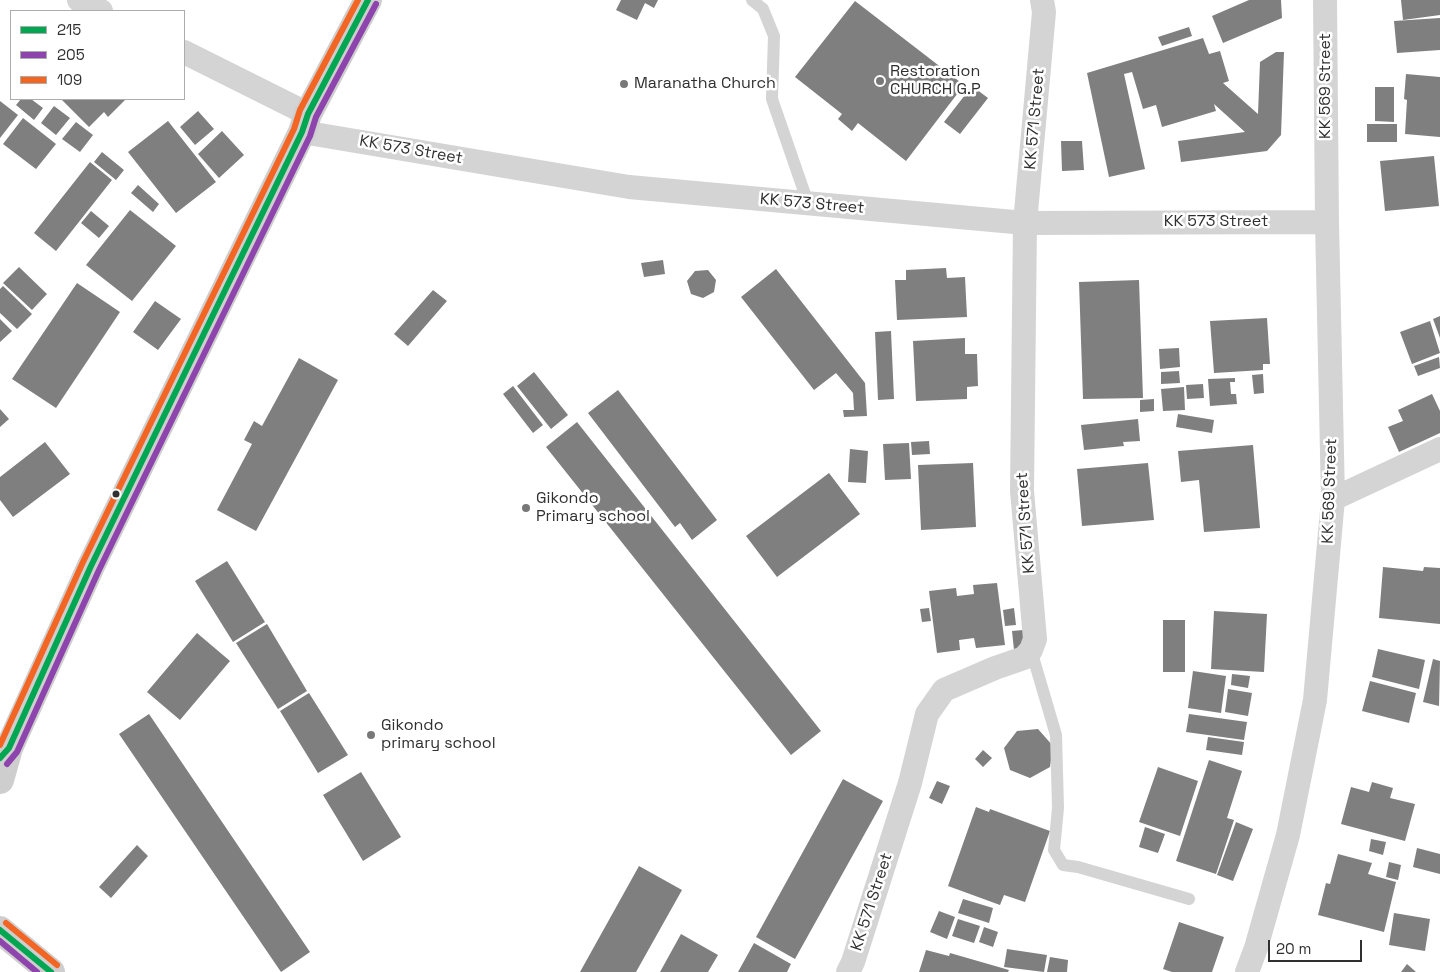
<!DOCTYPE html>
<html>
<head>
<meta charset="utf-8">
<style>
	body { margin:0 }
	#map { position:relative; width:1440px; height:972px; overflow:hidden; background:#fff; font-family:"Space Grotesk",sans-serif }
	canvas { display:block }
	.legend { position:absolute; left:10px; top:10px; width:175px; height:90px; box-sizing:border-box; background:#fff; border:1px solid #acacac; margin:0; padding:6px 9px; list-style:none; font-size:15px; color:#303030 }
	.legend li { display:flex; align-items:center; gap:10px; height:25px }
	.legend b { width:25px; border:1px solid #acacac }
	.scale { position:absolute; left:1268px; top:940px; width:94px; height:22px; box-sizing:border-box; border:2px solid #303030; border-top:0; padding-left:6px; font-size:15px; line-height:18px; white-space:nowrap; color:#303030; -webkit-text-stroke:4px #fff; paint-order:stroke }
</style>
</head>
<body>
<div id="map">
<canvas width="1440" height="972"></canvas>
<ul class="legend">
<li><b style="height:6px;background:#00a651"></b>215</li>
<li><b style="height:6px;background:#8e44ad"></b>205</li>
<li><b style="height:6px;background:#f26522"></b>109</li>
</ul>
<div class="scale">20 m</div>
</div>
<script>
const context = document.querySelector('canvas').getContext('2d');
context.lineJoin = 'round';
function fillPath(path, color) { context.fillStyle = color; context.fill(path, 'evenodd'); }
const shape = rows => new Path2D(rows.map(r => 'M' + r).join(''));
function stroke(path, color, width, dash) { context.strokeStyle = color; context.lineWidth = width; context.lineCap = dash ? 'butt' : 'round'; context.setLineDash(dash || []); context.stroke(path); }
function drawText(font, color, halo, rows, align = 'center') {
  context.font = font + ' "Space Grotesk",sans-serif'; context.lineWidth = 5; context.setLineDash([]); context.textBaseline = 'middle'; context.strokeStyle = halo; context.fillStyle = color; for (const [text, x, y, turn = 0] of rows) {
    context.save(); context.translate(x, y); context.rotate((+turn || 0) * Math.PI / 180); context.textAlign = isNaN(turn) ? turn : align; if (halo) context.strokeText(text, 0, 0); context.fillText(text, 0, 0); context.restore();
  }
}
fillPath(shape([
	[621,0,658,0,654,8,645,3,637,20,616,10],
	[1249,0,1281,0,1282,18,1223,43,1212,16],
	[1401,0,1440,0,1440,15,1403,20],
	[855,1,964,85,906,161,858,123,852,131,838,119,842,114,795,77],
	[1440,18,1440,50,1397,53,1394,21],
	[1189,27,1192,36,1162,46,1158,37],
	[1203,38,1209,54,1220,51,1229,81,1223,83,1258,114,1260,62,1276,52,1284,52,1281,135,1267,151,1181,162,1178,141,1245,132,1214,104,1216,111,1162,127,1156,105,1143,109,1132,72,1124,74,1145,169,1109,177,1087,73],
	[1406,74,1440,77,1440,137,1405,134,1407,100,1404,99],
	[972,86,988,98,960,134,944,122],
	[1375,87,1394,87,1394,122,1375,121],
	[21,99,31,99,43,108,34,120,16,105],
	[61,99,126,99,108,117,104,112,89,127],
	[0,101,18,115,0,138],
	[54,106,70,118,56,135,41,123],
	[198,111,214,129,195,145,180,127],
	[23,118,56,144,36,169,3,144],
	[168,121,216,182,176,213,128,152],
	[76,122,93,135,80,152,62,139],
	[1367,124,1397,124,1397,142,1367,142],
	[222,131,244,155,219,178,198,154],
	[1061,141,1082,141,1084,170,1062,171],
	[102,152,124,170,116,180,94,162],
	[1434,156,1439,206,1385,211,1380,161],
	[90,162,112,180,56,251,34,233],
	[138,185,159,204,153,212,131,193],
	[130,210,176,246,132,301,86,265],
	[91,211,109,226,99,238,81,223],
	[663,260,665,274,644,277,641,263],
	[19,267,47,294,32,310,3,283],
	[946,268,947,278,965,277,967,317,897,320,895,280,906,280,906,270],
	[776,269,865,383,867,416,844,417,843,410,854,410,853,393,836,373,814,390,741,297],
	[708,270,716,280,714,292,703,298,691,294,687,281,695,271],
	[1139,280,1143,398,1083,399,1079,282],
	[77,283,120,312,56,408,12,379],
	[3,286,32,314,17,329,0,313,0,289],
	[433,290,447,301,408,346,394,334],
	[155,301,181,319,158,350,133,332],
	[1440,316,1440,338,1433,319],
	[1267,318,1270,364,1263,364,1263,370,1214,373,1210,321],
	[0,319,12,331,0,342],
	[1430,321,1440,353,1412,364,1400,332],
	[891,331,894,399,878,400,875,332],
	[965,338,965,354,977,354,978,386,967,387,967,399,916,401,913,341],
	[1179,348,1180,367,1160,369,1159,349],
	[1439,357,1440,368,1418,376,1414,366],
	[299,358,338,380,256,531,217,510,252,444,244,440,254,421,262,426],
	[1179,371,1180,383,1161,384,1161,372],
	[534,372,568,415,551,429,517,386],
	[1263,374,1264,393,1254,394,1252,375],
	[1235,378,1235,382,1230,382,1231,394,1236,394,1237,404,1210,406,1208,379],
	[1203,384,1204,398,1187,399,1186,385],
	[513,386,543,425,533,433,503,394],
	[1184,387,1185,410,1163,411,1161,389],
	[618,390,717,520,692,540,680,523,675,527,588,413],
	[1432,394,1440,411,1440,433,1399,452,1388,427,1403,421,1398,410],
	[1154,399,1154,411,1140,412,1140,400],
	[0,409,9,419,0,427],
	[1178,414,1214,420,1212,433,1176,427],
	[1138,419,1140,441,1123,442,1124,446,1084,450,1081,425],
	[577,422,821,731,791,755,546,447],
	[929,441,930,454,912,455,911,442],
	[45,442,70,474,13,517,0,500,0,477],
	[909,443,911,479,885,480,883,444],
	[1253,445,1260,528,1204,532,1199,480,1181,482,1178,451],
	[850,449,868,451,866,483,848,482],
	[973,463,976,527,921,530,918,465],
	[1148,463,1154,520,1082,526,1077,469],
	[829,473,860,514,777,577,746,536],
	[227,561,265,622,233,642,195,581],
	[1383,567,1423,571,1424,567,1440,568,1440,624,1379,618],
	[997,583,1005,645,976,648,974,638,959,640,960,650,937,653,929,591,956,588,957,596,974,594,973,585],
	[929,608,931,621,922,622,920,609],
	[1014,608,1016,625,1005,626,1003,610],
	[1214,611,1267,614,1264,672,1211,669],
	[1163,620,1185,620,1185,672,1163,672],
	[267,624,307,691,278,709,236,643],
	[1023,630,1025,649,1014,650,1012,631],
	[197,633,230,661,180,720,147,692],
	[1378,649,1425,660,1419,689,1372,677],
	[1433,659,1440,661,1439,706,1423,702],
	[1193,671,1226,676,1221,713,1188,708],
	[1232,674,1250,676,1248,688,1231,685],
	[1370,681,1416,693,1409,723,1362,711],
	[1228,689,1252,693,1248,716,1225,712],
	[309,693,348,755,318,773,280,711],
	[149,714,310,952,281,972,119,734],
	[1189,714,1247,722,1244,740,1186,732],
	[1038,729,1053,746,1050,767,1030,778,1010,770,1004,748,1017,731],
	[1208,737,1244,742,1242,755,1206,750],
	[983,750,992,758,983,767,975,759],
	[1209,760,1242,771,1227,818,1234,820,1216,874,1176,861],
	[1158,767,1198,781,1180,836,1139,822],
	[361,772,401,837,363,861,323,795],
	[843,779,883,801,795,959,756,937],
	[937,781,950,786,942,804,929,798],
	[1372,782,1393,788,1390,798,1415,804,1405,841,1341,824,1351,787,1369,792],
	[976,807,989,812,990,809,1050,831,1025,902,1004,895,1000,905,948,886],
	[1236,822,1253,829,1233,881,1217,875],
	[1145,827,1165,834,1158,853,1139,847],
	[1371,839,1386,842,1383,855,1369,851],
	[137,845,148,856,111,898,99,887],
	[1417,848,1440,854,1440,874,1413,867],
	[1338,854,1372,863,1368,874,1396,882,1384,932,1318,915,1326,883,1330,884],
	[1389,862,1401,865,1398,880,1386,877],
	[639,866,682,890,636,972,580,972],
	[963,899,993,908,989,923,958,913],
	[939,911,955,917,947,939,930,932],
	[1394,913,1430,919,1425,951,1389,945],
	[958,919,980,926,974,943,952,936],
	[1179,922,1224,937,1212,972,1172,972,1163,969],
	[984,927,998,932,993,947,979,942],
	[681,934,718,955,708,972,660,972],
	[754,943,791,964,787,972,738,972],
	[1007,949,1047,955,1044,972,1004,967],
	[926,950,949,956,950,953,1009,970,1008,972,919,972],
	[1050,957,1068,960,1067,972,1047,972],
	[1407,964,1416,972,1401,972]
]), '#7f7f7f');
stroke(shape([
	[752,0,763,9,774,36,772,99,808,203],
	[1031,650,1056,735,1058,808,1054,850,1063,865,1078,867,1189,899]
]), '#d4d4d4', 12);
stroke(shape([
	[79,0,101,11],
	[184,52,308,114],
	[302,132,629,187,1025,223,1327,222],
	[1333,499,1440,449],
	[848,972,853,962,910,783,927,714,944,690,995,668,1024,658,1031,650,1035,639,1022,491,1025,223,1044,12,1042,0],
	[1247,972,1256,948,1288,835,1315,700,1333,499,1327,222,1325,0]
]), '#d4d4d4', 24);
stroke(shape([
	[0,780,9,748,91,566,302,132,308,114,368,0],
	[0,930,51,972]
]), '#cecece', 28);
stroke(shape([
	[0,758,9,748,91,566,302,132,308,114,368,0],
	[0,930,51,972]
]), '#00a651', 6);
stroke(shape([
	[7,764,17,752,99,570,310,136,316,117,376,4],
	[0,941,37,972]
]), '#8e44ad', 6);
stroke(shape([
	[0,745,83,562,294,129,300,110,358,0],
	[6,923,57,965]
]), '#f26522', 6);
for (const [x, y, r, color] of [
	[880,81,5,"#787878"],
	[624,84,5,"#787878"],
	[116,494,4.5,"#303030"],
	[526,508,5,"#787878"],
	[371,735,5,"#787878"]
]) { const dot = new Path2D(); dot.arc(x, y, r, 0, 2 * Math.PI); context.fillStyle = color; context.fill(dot); stroke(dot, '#fff', 2); }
drawText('16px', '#303030', '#fff', [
	["Restoration",890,72],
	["CHURCH G.P",890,90],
	["Maranatha Church",634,84],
	["Gikondo",536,499],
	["Primary school",536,517],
	["Gikondo",381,726],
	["primary school",381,744]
], 'left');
drawText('16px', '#303030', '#fff', [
	["KK 569 Street",1326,86,-90],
	["KK 571 Street",1035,119,-85],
	["KK 573 Street",411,150,10],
	["KK 573 Street",812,204,5],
	["KK 573 Street",1216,222],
	["KK 569 Street",1330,491,-88],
	["KK 571 Street",1026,523,-94],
	["KK 571 Street",872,902,-72]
]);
</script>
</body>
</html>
